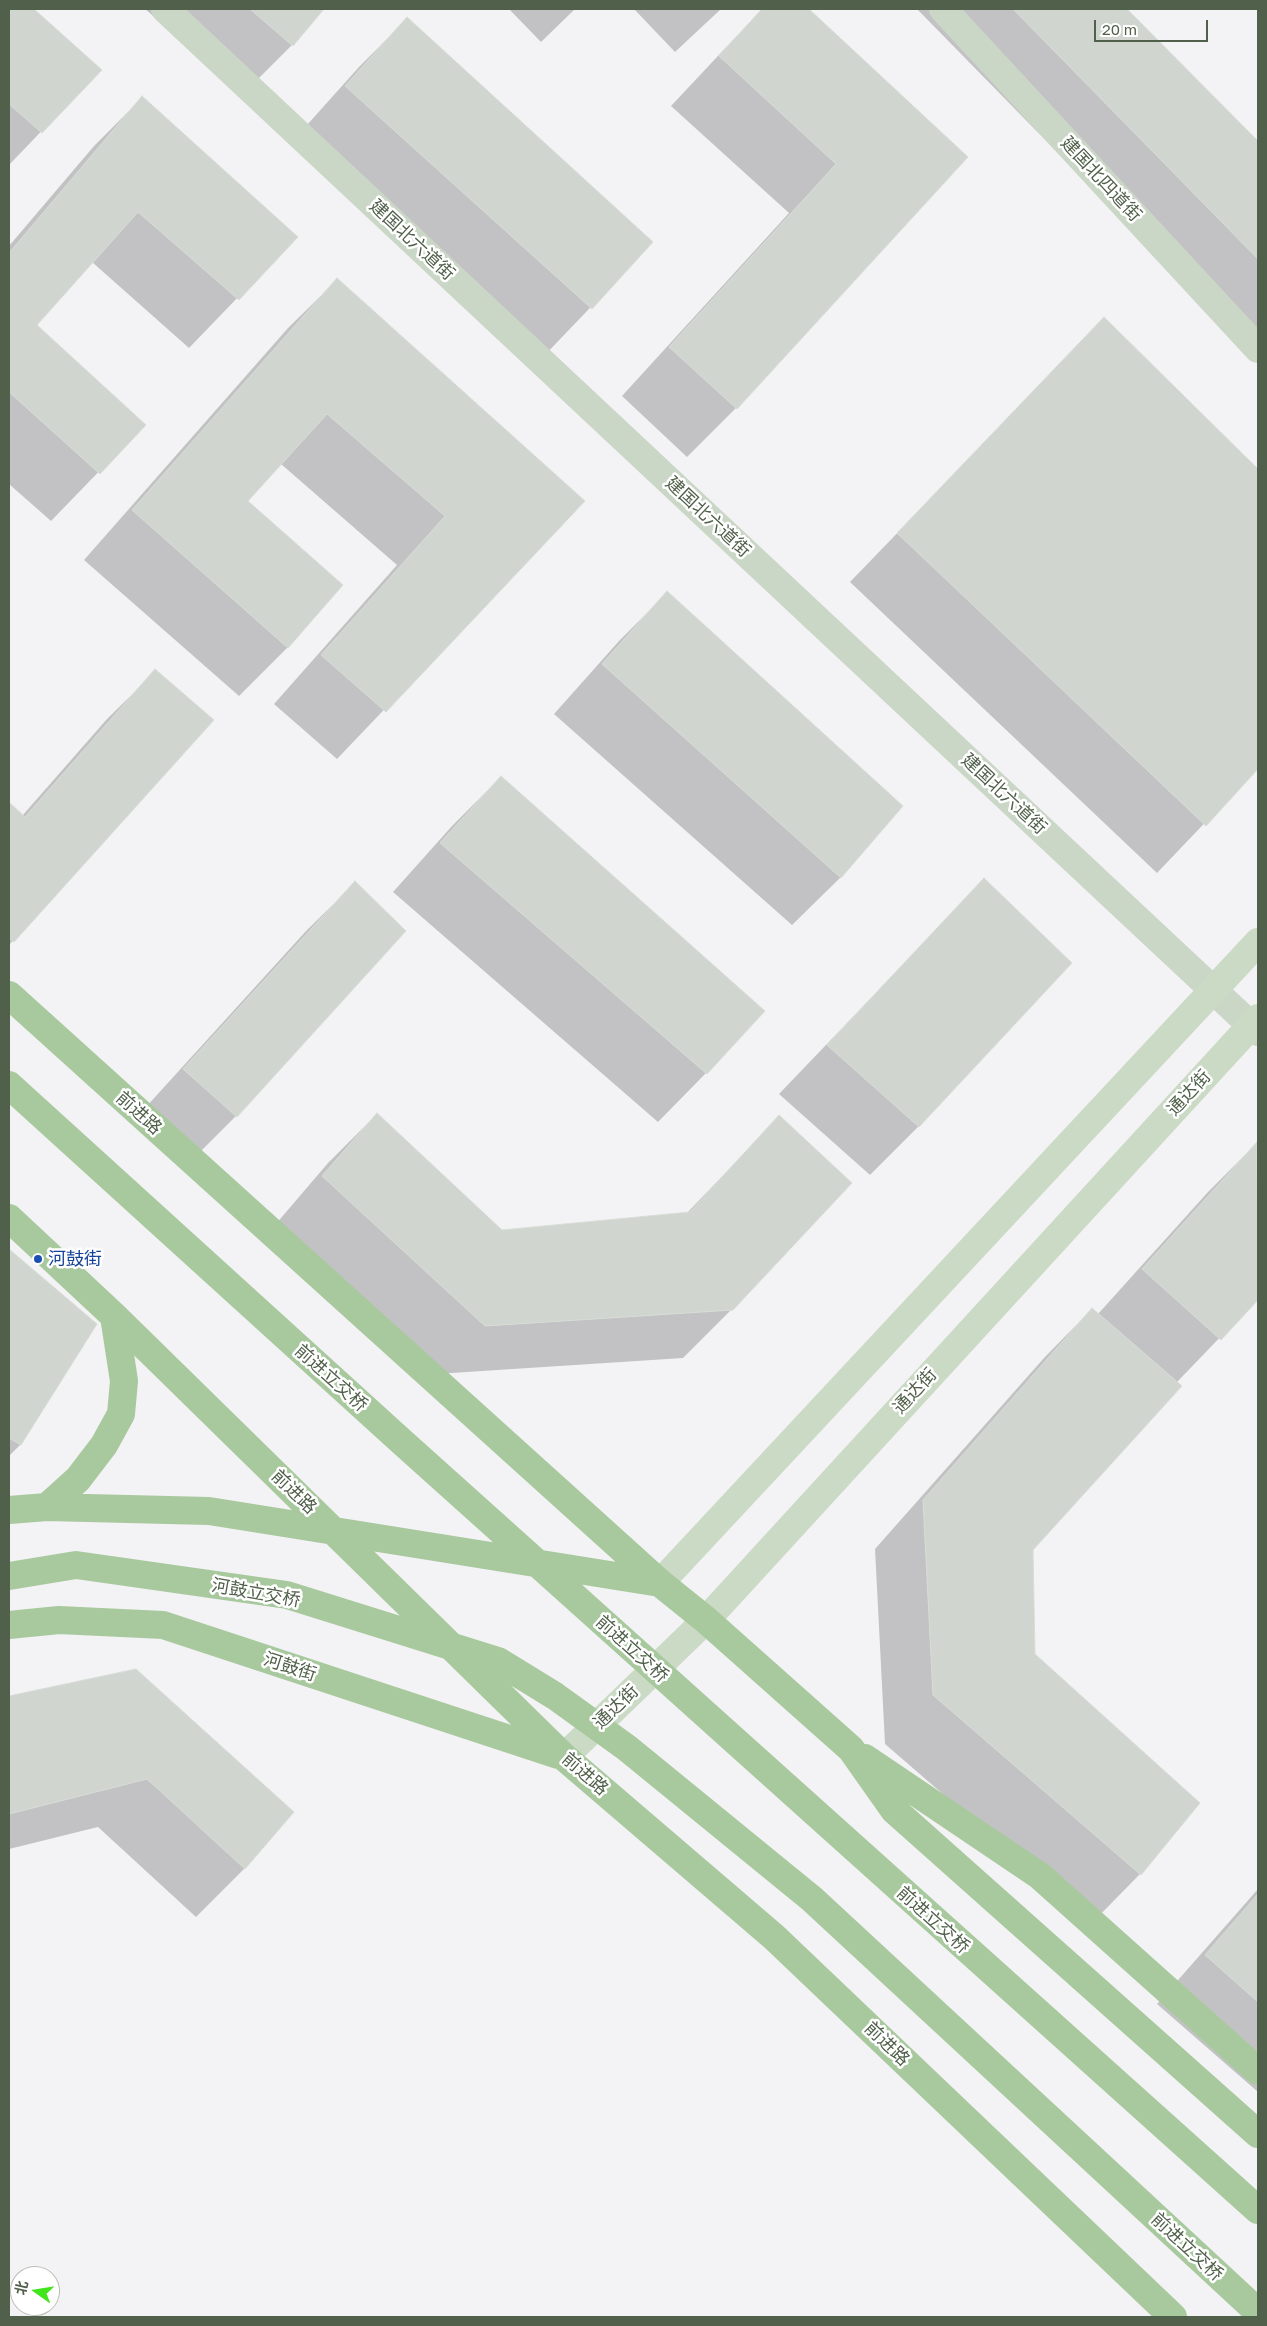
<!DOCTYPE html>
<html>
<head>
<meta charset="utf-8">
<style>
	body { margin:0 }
	#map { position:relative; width:1267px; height:2326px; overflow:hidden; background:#f3f2f4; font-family:"Golos Text","Noto Sans SC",sans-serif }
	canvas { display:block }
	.frame { position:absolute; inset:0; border:10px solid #50604a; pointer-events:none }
	.north { position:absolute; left:10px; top:2266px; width:50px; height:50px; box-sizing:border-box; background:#fff; border:1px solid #b9bfb7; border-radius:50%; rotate:283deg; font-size:14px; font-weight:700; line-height:20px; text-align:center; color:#50604a }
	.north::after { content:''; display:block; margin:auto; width:18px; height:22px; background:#41e51b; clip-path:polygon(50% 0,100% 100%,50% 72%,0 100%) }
	.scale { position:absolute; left:1094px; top:20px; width:114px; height:22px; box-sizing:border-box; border:2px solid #50604a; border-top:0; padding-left:6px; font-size:15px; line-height:18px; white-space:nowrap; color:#50604a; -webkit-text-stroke:4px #fff; paint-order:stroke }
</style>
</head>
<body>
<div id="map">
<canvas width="1267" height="2326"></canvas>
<div class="frame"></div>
<div class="north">北</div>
<div class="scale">20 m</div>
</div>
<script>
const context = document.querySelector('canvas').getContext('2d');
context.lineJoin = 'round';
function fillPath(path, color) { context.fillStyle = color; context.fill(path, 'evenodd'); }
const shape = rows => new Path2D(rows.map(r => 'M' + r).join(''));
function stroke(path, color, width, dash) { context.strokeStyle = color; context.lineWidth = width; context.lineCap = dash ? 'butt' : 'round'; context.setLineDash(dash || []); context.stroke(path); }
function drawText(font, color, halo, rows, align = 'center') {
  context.font = font + ' "Golos Text","Noto Sans SC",sans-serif'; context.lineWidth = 5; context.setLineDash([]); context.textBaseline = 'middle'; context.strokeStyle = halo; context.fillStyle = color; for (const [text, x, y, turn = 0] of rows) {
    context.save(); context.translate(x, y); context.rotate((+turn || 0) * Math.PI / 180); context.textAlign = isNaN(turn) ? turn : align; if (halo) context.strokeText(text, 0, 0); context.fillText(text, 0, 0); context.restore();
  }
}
fillPath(shape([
	[9,9,32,9,100,70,9,165],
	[145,9,323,9,292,45,244,93],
	[509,9,575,9,541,42],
	[634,9,721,9,675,52],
	[762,9,807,9,966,157,736,408,687,457,622,396,789,213,671,106],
	[917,9,1125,9,1258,143,1258,357],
	[407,19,652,243,543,357,298,135,359,67],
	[142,98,296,237,189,348,92,262,36,325,144,425,51,521,9,484,9,246,94,146],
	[337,280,583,501,337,759,274,704,397,565,281,464,246,501,341,585,287,648,239,696,84,560,288,328],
	[1104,319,1258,471,1258,767,1157,873,850,582],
	[667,593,841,877,792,925,554,714,619,641],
	[156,671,212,720,9,945,9,804,22,816,107,719],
	[501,777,706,1073,658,1122,393,892,452,826],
	[984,880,1070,963,918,1127,870,1175,779,1094],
	[355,883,404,931,236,1116,187,1165,136,1118,306,931],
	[377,1114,502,1231,687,1213,779,1117,732,1309,683,1358,436,1374,275,1225,328,1163],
	[1257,1143,1258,1298,1177,1382,1032,1549,1034,1654,1140,1874,1092,1923,885,1744,875,1549,1044,1358,1092,1309,1098,1314,1208,1192],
	[9,1250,96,1324,20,1445,9,1456],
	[136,1670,245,1868,196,1917,98,1827,9,1849,9,1698],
	[1258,1889,1258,2092,1157,2004]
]), '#0003');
const building = shape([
	[9,9,34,9,102,70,42,133,9,104,9,9],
	[250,9,324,9,293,46,250,9],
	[762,9,809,9,968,157,737,409,669,347,836,164,719,56,762,9],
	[1013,9,1127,9,1258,141,1258,259,1013,9],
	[407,17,653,242,592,309,345,86,407,17],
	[142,96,298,237,239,300,138,212,37,325,146,425,100,474,9,392,9,253,142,96],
	[337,278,585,501,386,712,321,655,445,516,327,414,248,501,343,585,288,648,132,510,337,278],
	[1104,317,1258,469,1258,769,1206,826,897,533,1104,317],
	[667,591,903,806,841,878,602,664,667,591],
	[155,669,214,720,14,942,9,938,9,802,25,817,155,669],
	[501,776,765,1011,707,1074,440,843,501,776],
	[984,878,1072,963,919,1127,827,1045,984,878],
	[355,881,406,931,237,1117,183,1069,355,881],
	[377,1113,502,1230,690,1212,779,1115,852,1183,733,1310,485,1326,322,1176,377,1113],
	[1257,1142,1258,1300,1221,1340,1142,1269,1257,1142],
	[9,1249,97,1324,21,1445,9,1438,9,1249],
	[1092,1308,1182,1386,1033,1550,1035,1654,1200,1803,1141,1875,933,1695,923,1500,1092,1308],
	[136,1669,294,1812,245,1869,147,1779,9,1814,9,1696,136,1669],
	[1258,1894,1258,2002,1205,1955,1258,1894]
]);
fillPath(building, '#d0d6cf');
stroke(building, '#d6ddd6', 1);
stroke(shape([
	[165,9,1258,1032],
	[943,9,1258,349]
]), '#cad6c6', 28);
stroke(shape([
	[660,1583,1258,942],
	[564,1757,706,1620,1258,1018]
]), '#cadac5', 28);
stroke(shape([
	[9,995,660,1583,706,1620,851,1749,894,1810,1258,2134],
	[9,1085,401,1441,1258,2210],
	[9,1218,114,1316,564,1757,774,1937,1173,2317],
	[47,1507,78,1479,104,1445,121,1414,124,1381,114,1316],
	[9,1510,47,1507,209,1511,660,1583],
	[9,1576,76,1565,287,1595,498,1661,555,1696,627,1748,812,1899,1258,2312],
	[9,1625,59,1620,163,1625,558,1755],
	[865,1758,1040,1876,1258,2071]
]), '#a8c89e', 28);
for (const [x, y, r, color] of [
	[38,1259,5,"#1a4fb4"]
]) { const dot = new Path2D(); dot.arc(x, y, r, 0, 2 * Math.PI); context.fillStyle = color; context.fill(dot); stroke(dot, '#fff', 2); }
drawText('18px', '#50604a', '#fff', [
	["建国北四道街",1101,179,47],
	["建国北六道街",412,240,43],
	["建国北六道街",708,517,43],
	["建国北六道街",1004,794,43],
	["通达街",1189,1093,-47],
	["前进路",139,1113,42],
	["前进立交桥",331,1378,42],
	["通达街",915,1391,-47],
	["前进路",294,1492,44],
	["河鼓立交桥",256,1593,10],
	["前进立交桥",632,1649,42],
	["河鼓街",290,1667,18],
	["通达街",616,1707,-44],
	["前进路",585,1774,41],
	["前进立交桥",933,1920,42],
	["前进路",887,2044,44],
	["前进立交桥",1187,2247,43]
]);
drawText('18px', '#164399', '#fff', [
	["河鼓街",48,1259]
], 'left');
</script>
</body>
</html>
